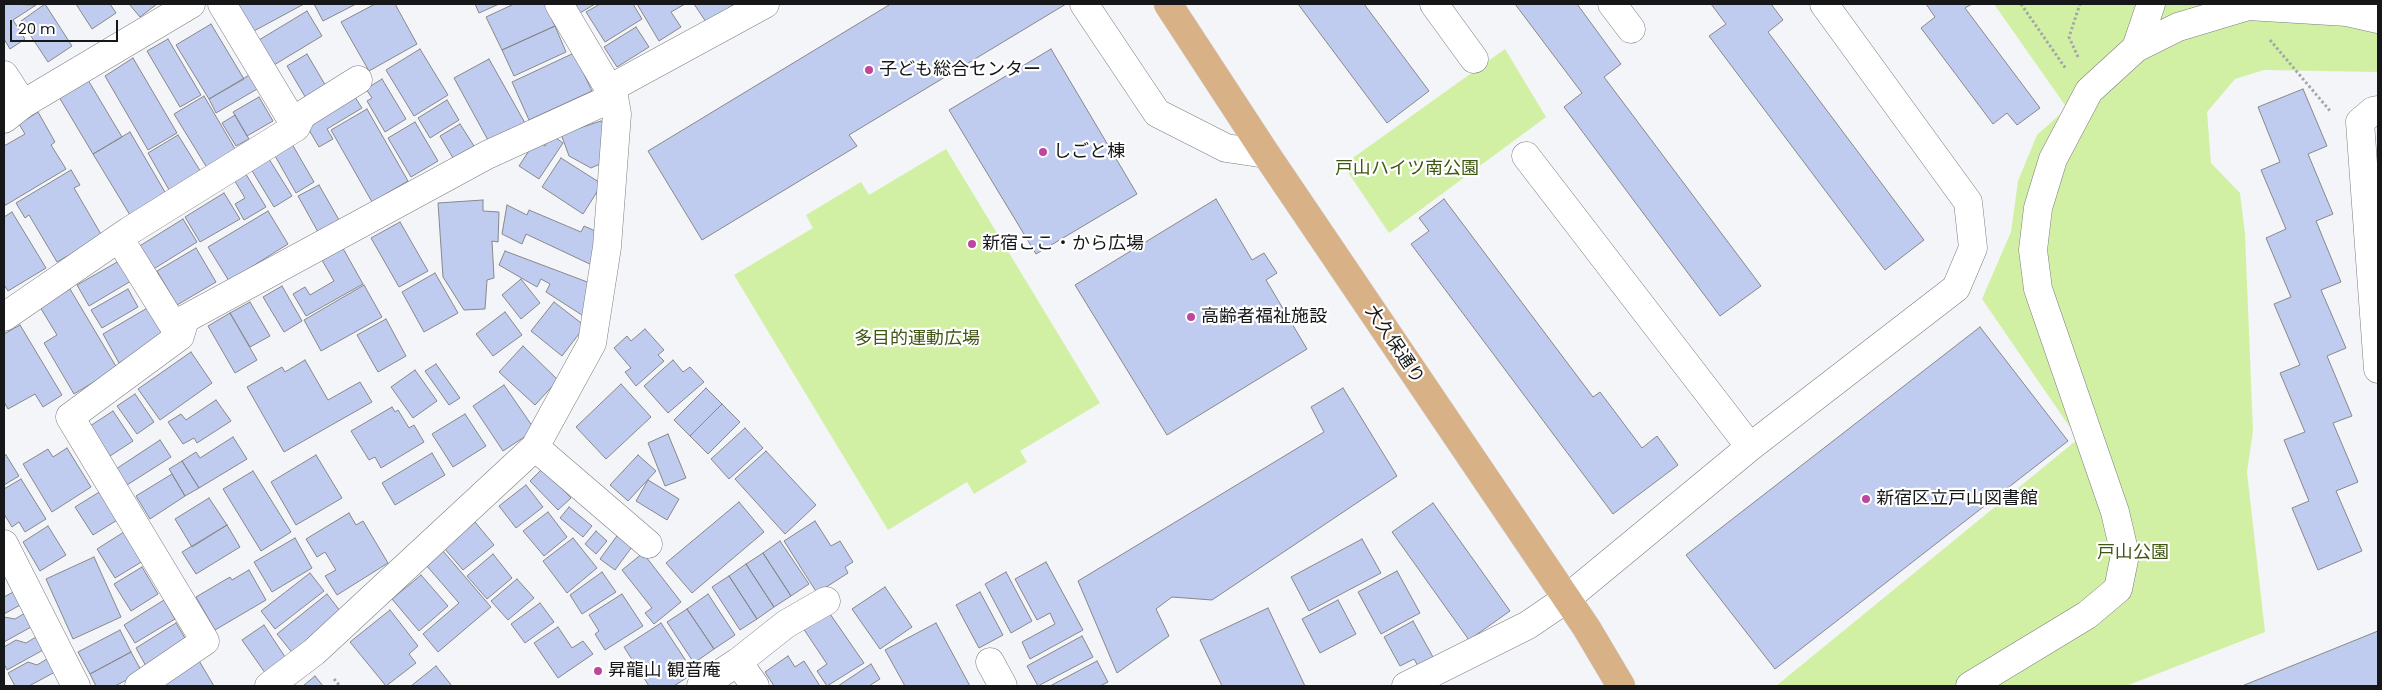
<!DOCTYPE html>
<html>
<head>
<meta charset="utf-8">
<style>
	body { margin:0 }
	#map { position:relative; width:2382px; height:690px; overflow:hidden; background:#f4f5f8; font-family:Poppins,sans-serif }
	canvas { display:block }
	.frame { position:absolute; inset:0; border:5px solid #161718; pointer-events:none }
	.scale { position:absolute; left:10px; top:20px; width:108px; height:22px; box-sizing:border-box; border:2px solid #161718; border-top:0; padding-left:6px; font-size:15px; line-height:18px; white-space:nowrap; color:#161718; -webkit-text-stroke:4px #fff; paint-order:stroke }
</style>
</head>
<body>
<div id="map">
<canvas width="2382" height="690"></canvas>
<div class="frame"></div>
<div class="scale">20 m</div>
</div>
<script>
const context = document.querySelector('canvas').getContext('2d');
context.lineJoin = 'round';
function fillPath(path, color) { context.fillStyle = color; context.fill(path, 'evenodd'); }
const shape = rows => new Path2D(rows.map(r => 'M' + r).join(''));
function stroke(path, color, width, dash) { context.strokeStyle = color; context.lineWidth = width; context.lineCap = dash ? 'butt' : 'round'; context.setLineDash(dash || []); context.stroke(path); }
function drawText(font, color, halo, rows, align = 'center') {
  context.font = font + ' Poppins,"Noto Sans JP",sans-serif'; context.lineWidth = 4.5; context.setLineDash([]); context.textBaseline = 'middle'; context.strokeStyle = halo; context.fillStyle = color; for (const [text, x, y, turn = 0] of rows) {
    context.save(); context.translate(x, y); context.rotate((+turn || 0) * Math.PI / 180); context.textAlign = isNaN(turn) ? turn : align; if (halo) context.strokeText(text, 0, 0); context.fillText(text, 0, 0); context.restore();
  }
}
fillPath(shape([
	[1994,4,2378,4,2378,72,2264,70,2235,79,2207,112,2211,163,2240,193,2245,234,2253,431,2247,472,2265,632,2126,686,1776,686,2078,439,1982,299,2011,232,2018,181,2037,135,2067,108],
	[1505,49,1546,117,1389,233,1343,165],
	[946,149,1100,403,1020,451,1027,462,974,494,967,482,888,530,734,275,813,228,806,215,861,182,869,195]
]), '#d1f0a4');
const building = shape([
	[4,4,36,5,13,20,25,39,10,49,4,39,4,4],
	[45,4,72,46,48,62,21,21,45,4],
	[76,4,110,4,116,13,92,29,76,4],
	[129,4,157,4,140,17,129,4],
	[236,4,304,4,252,32,236,4],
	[314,4,356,4,323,21,314,4],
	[375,4,395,4,417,44,369,71,341,22,375,4],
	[475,4,499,4,479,13,475,4],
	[514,4,545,4,555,26,502,50,486,17,514,4],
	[575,4,595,4,580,13,575,4],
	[600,4,633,4,642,19,605,42,586,12,600,4],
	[637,4,685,4,671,12,681,27,659,41,637,4],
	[694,4,735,4,706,22,694,4],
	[888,4,1066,4,849,135,857,146,702,240,648,151,889,5,888,4],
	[1298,4,1364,4,1429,91,1387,123,1298,4],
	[1515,4,1577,4,1621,64,1604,77,1761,286,1720,316,1564,107,1582,93,1515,4],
	[1711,4,1771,4,1783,20,1768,32,1924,240,1885,270,1709,36,1726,24,1711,4],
	[1926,4,1972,4,1965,8,2040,108,2017,125,2007,113,1993,124,1921,28,1935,17,1926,4],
	[307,11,322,36,274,65,259,40,307,11],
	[211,24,244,79,209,99,176,45,211,24],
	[555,26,566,52,514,76,502,50,555,26],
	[636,27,649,47,617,67,604,47,636,27],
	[168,39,201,95,180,107,147,51,168,39],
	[420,49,448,95,414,116,386,70,420,49],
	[1051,49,1137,194,1036,254,949,110,1051,49],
	[574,53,592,91,529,120,512,82,574,53],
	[307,54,327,88,307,100,287,66,307,54],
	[133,58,177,133,148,150,105,76,133,58],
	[489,59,525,123,489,142,454,78,489,59],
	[256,71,264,85,216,113,209,99,256,71],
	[382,79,406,119,385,132,367,101,372,98,366,89,382,79],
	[88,80,122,137,93,154,59,97,88,80],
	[2303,89,2327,146,2308,154,2333,214,2316,221,2341,282,2321,290,2346,348,2327,356,2352,416,2333,423,2358,482,2336,491,2362,551,2318,570,2292,508,2309,501,2284,440,2305,432,2280,373,2300,365,2274,304,2291,297,2266,238,2286,229,2261,170,2280,162,2258,107,2303,89],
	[353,94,362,108,327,129,333,139,319,147,305,123,353,94],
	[204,96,238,154,209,171,174,114,204,96],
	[259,97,273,121,247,136,233,112,259,97],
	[447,100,459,120,430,138,418,118,447,100],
	[367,109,408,181,372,202,331,130,367,109],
	[38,112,55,142,51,145,66,169,4,206,4,146,25,134,19,124,38,112],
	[235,115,249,139,236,146,222,123,235,115],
	[601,121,611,137,607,161,591,168,569,156,561,134,601,121],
	[415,122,438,161,411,177,388,138,415,122],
	[460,124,474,146,453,158,440,136,460,124],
	[130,132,169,199,133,220,93,154,130,132],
	[178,135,204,177,172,195,148,153,178,135],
	[552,135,563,143,539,179,519,166,536,140,545,146,552,135],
	[292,144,314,182,296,193,274,154,292,144],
	[561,158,602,184,583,214,542,187,561,158],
	[269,159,292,196,274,207,251,169,269,159],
	[71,170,80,185,74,188,102,236,57,262,29,215,25,218,16,203,71,170],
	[244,171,266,207,244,220,235,204,245,198,233,178,244,171],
	[319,185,339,220,318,232,298,196,319,185],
	[224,193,240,219,200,242,185,217,224,193],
	[1216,199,1252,260,1264,253,1277,273,1266,280,1307,349,1167,435,1075,285,1216,199],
	[1444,199,1593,397,1600,392,1642,448,1657,436,1678,465,1613,514,1411,244,1429,231,1419,218,1444,199],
	[483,200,483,211,499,212,498,242,492,241,494,278,487,280,485,309,464,310,443,277,438,203,483,200],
	[507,205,527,215,529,210,581,232,584,226,600,233,594,266,526,234,522,244,502,234,507,205],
	[268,211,288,244,229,281,208,247,268,211],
	[12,212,46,268,8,291,4,285,4,217,12,212],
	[183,219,197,242,152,270,138,247,183,219],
	[400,222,428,271,399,287,371,238,400,222],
	[340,243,363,284,306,316,293,294,305,287,310,295,334,281,319,255,340,243],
	[196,248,216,282,177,305,157,271,196,248],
	[505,251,590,283,585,317,546,292,550,284,541,279,537,287,499,265,505,251],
	[119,261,131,281,89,306,77,285,119,261],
	[435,273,458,313,424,332,402,292,435,273],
	[521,279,540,303,521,319,502,295,521,279],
	[364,285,382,317,321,351,304,320,364,285],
	[282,286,302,321,284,332,263,297,282,286],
	[70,289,117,368,74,394,44,343,57,335,40,307,70,289],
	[128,289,138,307,102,328,91,310,128,289],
	[250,302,270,336,250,347,230,313,250,302],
	[554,302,585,326,562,356,531,331,554,302],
	[149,307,166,336,119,363,103,334,149,307],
	[505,312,522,335,493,356,476,334,505,312],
	[230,313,257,360,235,373,208,326,230,313],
	[386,319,406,356,378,372,357,335,386,319],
	[20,325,62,395,43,407,35,394,8,409,4,402,4,334,20,325],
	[1980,327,2068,441,1775,669,1686,555,1980,327],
	[645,329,664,350,658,355,664,361,636,386,625,372,631,368,614,348,627,336,631,341,645,329],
	[523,346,558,380,535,405,499,372,523,346],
	[191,352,212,383,160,420,138,389,191,352],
	[305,360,328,400,360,382,372,402,284,452,247,387,282,367,285,372,305,360],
	[673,360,683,372,690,367,704,382,668,413,644,386,673,360],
	[436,364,460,398,449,405,425,371,436,364],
	[415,370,437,401,413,418,391,387,415,370],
	[621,384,651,417,606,459,576,427,621,384],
	[504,385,535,430,503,451,473,406,504,385],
	[706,388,722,404,690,436,674,420,706,388],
	[1343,388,1397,476,1212,600,1172,597,1156,609,1169,636,1117,673,1078,581,1324,432,1311,407,1343,388],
	[135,394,154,422,137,434,117,406,135,394],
	[216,400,231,421,197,443,194,438,183,444,168,422,181,414,186,420,216,400],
	[722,404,740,422,708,454,690,436,722,404],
	[392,407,395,412,398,410,409,428,414,425,424,442,381,468,375,457,369,460,351,431,392,407],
	[113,411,133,441,110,456,90,426,113,411],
	[465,414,486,446,453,467,432,434,465,414],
	[745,428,763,448,729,479,711,459,745,428],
	[668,434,686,478,665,486,648,443,668,434],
	[233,437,247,459,199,488,182,461,196,452,200,458,233,437],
	[160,440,171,457,127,485,116,469,160,440],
	[67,448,91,487,52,512,23,464,48,449,53,457,67,448],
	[766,451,816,505,785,534,735,479,766,451],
	[432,453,445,475,395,505,382,483,432,453],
	[6,455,19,476,4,485,4,456,6,455],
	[316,455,342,498,296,525,271,482,316,455],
	[638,455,656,471,628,501,610,485,638,455],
	[182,461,199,488,185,496,169,469,182,461],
	[543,468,571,498,558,510,530,481,543,468],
	[253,471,291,532,261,551,223,489,253,471],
	[172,474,185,496,150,519,136,496,172,474],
	[21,479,46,519,25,532,19,522,12,527,4,514,4,489,21,479],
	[648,480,679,499,667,520,636,501,648,480],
	[526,485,543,507,516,528,499,506,526,485],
	[101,491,119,519,93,535,75,507,101,491],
	[209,498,227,525,192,547,175,519,209,498],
	[739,502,764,532,692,593,666,563,739,502],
	[1433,503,1510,611,1469,640,1392,532,1433,503],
	[569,507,592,526,583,537,560,518,569,507],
	[548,512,567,537,544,556,523,531,548,512],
	[349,513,356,525,363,521,388,563,337,595,325,576,336,570,325,552,317,557,306,539,349,513],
	[815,521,831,546,840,541,853,562,845,567,848,573,817,593,784,541,815,521],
	[475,522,494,545,463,570,444,548,475,522],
	[227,525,240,547,196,574,182,552,227,525],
	[48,526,66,555,40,571,23,542,48,526],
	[622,529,637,540,615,570,600,559,622,529],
	[596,531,607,541,596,554,585,544,596,531],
	[124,532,143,561,115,578,97,549,124,532],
	[295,538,312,568,272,592,254,562,295,538],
	[573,538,597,568,567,593,543,561,573,538],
	[1362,539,1381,573,1309,611,1291,577,1362,539],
	[780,541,809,584,791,596,763,553,780,541],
	[443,551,491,607,438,652,423,634,459,603,426,565,443,551],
	[643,553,681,602,654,624,645,613,652,608,622,570,643,553],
	[763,553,791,596,774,607,746,564,763,553],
	[493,554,512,578,487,599,467,576,493,554],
	[94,557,121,617,73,639,46,579,94,557],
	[1046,562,1083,630,1030,659,1022,642,1055,624,1050,613,1037,620,1015,579,1046,562],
	[746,564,774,607,757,619,729,576,746,564],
	[142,567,158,594,131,611,114,584,142,567],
	[249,570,266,600,215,630,196,597,230,577,232,580,249,570],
	[1397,571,1420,613,1381,634,1358,592,1397,571],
	[602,572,616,592,582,614,570,595,602,572],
	[1006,572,1032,621,1011,633,985,584,1006,572],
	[310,573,324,591,275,629,261,611,310,573],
	[421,575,448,606,419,631,392,599,421,575],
	[729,576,757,619,740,630,712,587,729,576],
	[517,579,534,598,508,620,491,601,517,579],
	[885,587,912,627,880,649,852,609,885,587],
	[15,591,22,604,4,614,4,597,15,591],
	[980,592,1003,635,979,648,956,605,980,592],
	[327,594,344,616,294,655,277,634,327,594],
	[622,594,643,626,605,650,595,634,599,631,589,615,622,594],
	[708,594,735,635,714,649,687,609,708,594],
	[164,600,175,619,135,643,124,625,164,600],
	[1338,600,1356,634,1320,653,1302,619,1338,600],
	[540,603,554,622,525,643,511,624,540,603],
	[1268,608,1305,686,1222,686,1200,640,1268,608],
	[687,609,714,649,694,663,667,622,687,609],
	[390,610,418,646,409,654,416,663,386,686,350,642,390,610],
	[828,611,864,663,827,686,817,671,827,664,803,628,828,611],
	[25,613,33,626,4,642,4,617,15,619,25,613],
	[1413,621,1433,657,1418,666,1414,659,1400,666,1384,637,1413,621],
	[176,623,188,643,147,668,136,648,176,623],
	[661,623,694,673,674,686,649,686,624,647,661,623],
	[936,623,970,686,905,686,885,650,936,623],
	[264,625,289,663,268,677,242,640,264,625],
	[558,627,572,648,583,641,593,654,558,678,534,643,558,627],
	[120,630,131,652,90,674,78,652,120,630],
	[2378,631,2378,686,2242,686,2378,631],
	[1082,636,1093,657,1038,686,1027,666,1082,636],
	[36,637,43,650,7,670,4,664,4,647,16,640,26,643,36,637],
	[131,652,142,672,115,686,96,686,90,674,131,652],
	[788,656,795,667,804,661,820,686,774,686,765,672,788,656],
	[47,659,55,672,29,686,15,686,8,673,28,662,37,665,47,659],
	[198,659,214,686,153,686,198,659],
	[1097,661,1108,682,1100,686,1050,686,1097,661],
	[871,664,880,679,869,686,838,686,871,664],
	[436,666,452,686,411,686,436,666],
	[315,676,323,686,303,686,315,676]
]);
fillPath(building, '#bfcbef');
stroke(building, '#88888b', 1);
const minor = shape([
	[222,4,296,127,302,115,358,80],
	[1084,4,1157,113,1226,148,1266,154],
	[1434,4,1474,59],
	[1612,4,1631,29],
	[2136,48,2151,4],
	[4,75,23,104],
	[609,89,765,4],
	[2378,110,2373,111,2360,122,2378,369],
	[4,119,23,104,191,4],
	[1526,156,1750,447],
	[119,238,180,336],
	[4,317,129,231,296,127],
	[535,447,648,544],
	[4,544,76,686],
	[738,662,755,686],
	[990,662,1003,686],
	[139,686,205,641,70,417,180,336,185,319,487,155,614,97],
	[269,686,314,652,535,447,592,343,607,247,617,114,614,97,559,4],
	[701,686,738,662,786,624,826,601],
	[1406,686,1528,625,1566,599,1750,447,1956,288,1973,248,1968,202,1824,4],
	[1970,686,2087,615,2118,589,2125,555,2115,512,2038,289,2033,250,2038,208,2053,159,2089,91,2136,48,2178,27,2248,6,2347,12,2378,19]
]);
const major = shape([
	[1168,4,1266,154,1586,627,1621,686]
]);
stroke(minor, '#7c7d80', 29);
stroke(major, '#d0d1d1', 29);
stroke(shape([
	[2021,4,2066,69],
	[2270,40,2331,112],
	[2078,57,2069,37,2080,4],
	[334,679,340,686]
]), '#a5a6a8', 3, [2.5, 2.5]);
stroke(minor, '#fff', 28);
stroke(major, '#d9b187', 28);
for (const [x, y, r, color] of [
	[869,70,5,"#be479d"],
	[1043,152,5,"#be479d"],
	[972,244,5,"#be479d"],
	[1191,317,5,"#be479d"],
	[1866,499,5,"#be479d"],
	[598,671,5,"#be479d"]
]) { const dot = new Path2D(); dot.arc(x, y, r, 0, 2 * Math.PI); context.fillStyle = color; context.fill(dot); stroke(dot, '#fff', 2); }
drawText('18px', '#161718', '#fff', [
	["子ども総合センター",879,70],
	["しごと棟",1053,152],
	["新宿ここ・から広場",982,244],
	["高齢者福祉施設",1201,317],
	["新宿区立戸山図書館",1876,499],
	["昇龍山 観音庵",608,671]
], 'left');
drawText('18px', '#415714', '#fff', [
	["戸山ハイツ南公園",1407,169],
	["多目的運動広場",917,339],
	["戸山公園",2133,553]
]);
drawText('18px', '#161718', '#fff', [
	["大久保通り",1394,345,56]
]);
</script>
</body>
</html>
